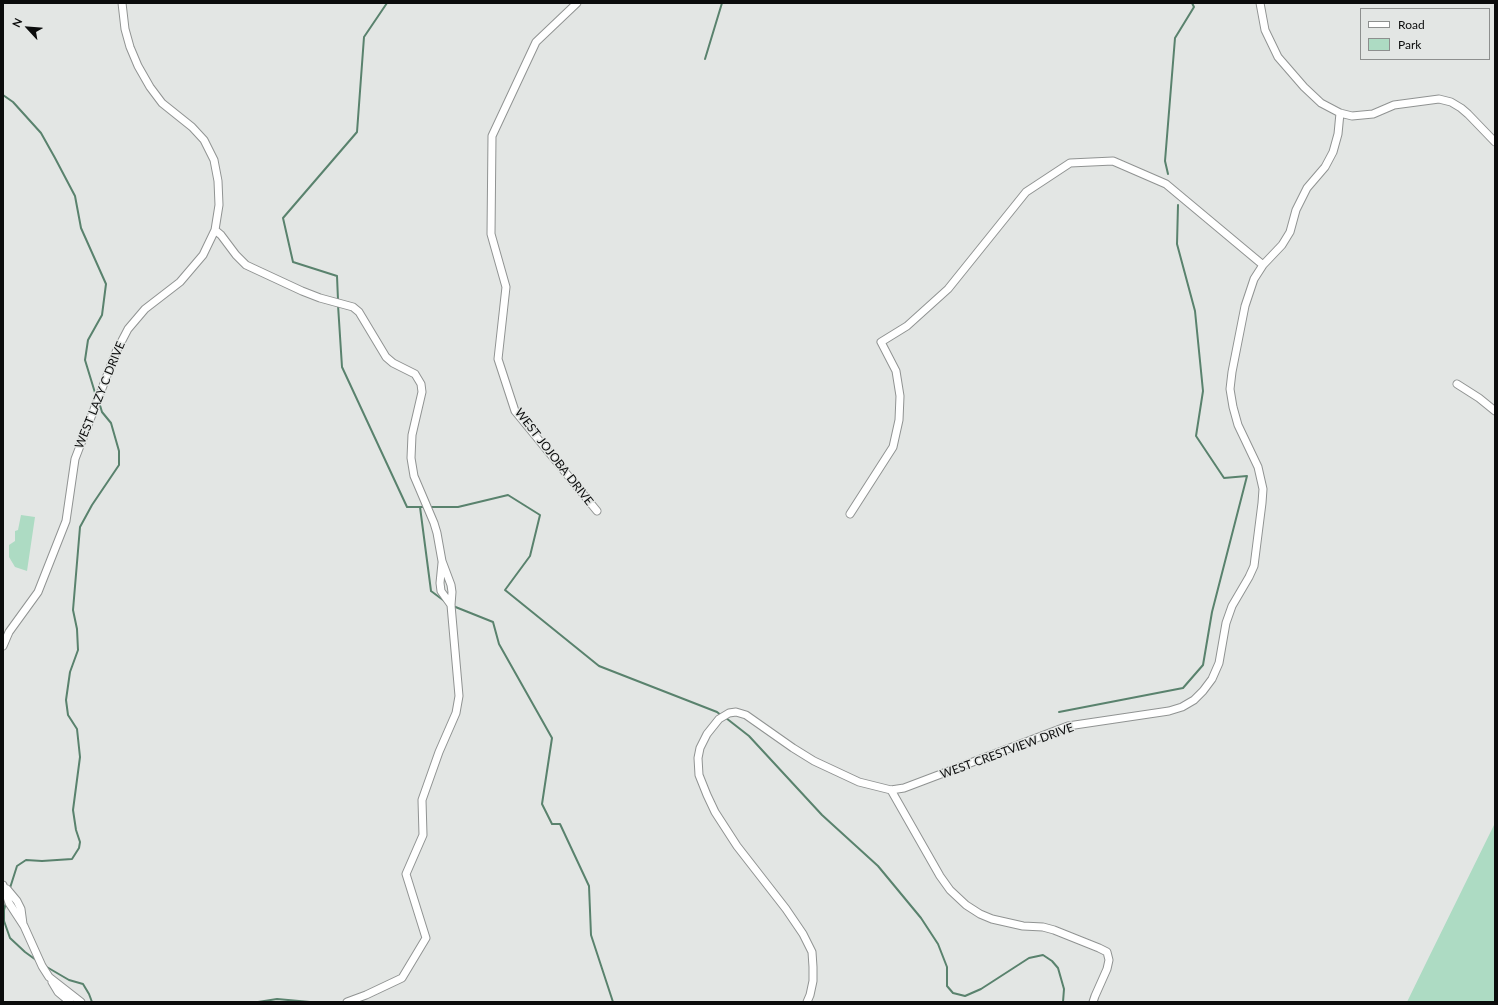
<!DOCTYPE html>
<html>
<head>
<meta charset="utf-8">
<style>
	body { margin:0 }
	#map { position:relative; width:1498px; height:1005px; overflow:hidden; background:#e3e6e4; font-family:Lato,sans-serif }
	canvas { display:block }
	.frame { position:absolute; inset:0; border:4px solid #0b0c0c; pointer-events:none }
	.legend { position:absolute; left:1360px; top:8px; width:130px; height:52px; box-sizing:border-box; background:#e3e6e4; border:1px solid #8d8f8e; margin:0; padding:5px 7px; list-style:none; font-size:12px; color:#0b0c0c }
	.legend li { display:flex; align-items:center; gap:8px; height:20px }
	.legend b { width:20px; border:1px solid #8d8f8e }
	.north { position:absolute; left:8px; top:8px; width:40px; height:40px; -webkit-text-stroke:3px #e3e6e4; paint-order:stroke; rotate:296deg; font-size:11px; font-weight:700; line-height:16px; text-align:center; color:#0b0c0c }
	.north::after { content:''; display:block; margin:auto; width:14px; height:18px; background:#0b0c0c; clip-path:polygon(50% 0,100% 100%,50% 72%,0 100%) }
</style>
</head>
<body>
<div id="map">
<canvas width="1498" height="1005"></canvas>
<div class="frame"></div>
<ul class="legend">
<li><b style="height:5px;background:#fff"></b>Road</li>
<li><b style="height:11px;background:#addbc3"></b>Park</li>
</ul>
<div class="north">N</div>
</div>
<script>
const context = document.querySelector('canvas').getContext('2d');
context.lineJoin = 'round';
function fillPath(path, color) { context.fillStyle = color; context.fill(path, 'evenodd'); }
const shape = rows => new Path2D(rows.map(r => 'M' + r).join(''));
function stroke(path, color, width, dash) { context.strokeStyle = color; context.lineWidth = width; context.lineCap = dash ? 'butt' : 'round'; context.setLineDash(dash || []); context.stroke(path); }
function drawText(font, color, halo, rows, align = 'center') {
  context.font = font + ' Lato,sans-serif'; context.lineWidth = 3; context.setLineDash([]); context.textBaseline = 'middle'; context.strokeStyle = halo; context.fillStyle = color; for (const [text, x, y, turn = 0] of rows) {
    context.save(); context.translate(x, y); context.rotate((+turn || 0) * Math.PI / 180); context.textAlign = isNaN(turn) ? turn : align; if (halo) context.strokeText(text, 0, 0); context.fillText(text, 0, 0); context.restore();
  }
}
fillPath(shape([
	[21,515,35,517,27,571,15,567,9,557,9,545,15,541,15,531,18,530],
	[1495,823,1495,1002,1407,1002,1427,961]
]), '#addbc3');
stroke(shape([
	[705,59,722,3],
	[3,95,13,102,41,133,55,158,75,196,81,228,106,284,102,315,88,340,85,360,96,396],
	[1168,174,1165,161,1175,38,1194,7,1192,3],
	[338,300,337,276,293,262,283,218,357,132,364,37,387,3],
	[338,305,342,367,407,507,458,507,508,495,540,515,530,556,505,590,599,666,717,712,722,716],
	[420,507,431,591,447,603],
	[453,606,493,622,499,644,552,738,542,804,552,824,560,824,589,886,591,935,613,1002],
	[1059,712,1183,688,1203,665,1212,612,1247,476,1224,478,1196,436,1203,391,1195,311,1177,244,1178,205],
	[726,718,749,736,822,815,878,866,921,918,938,944,947,967,947,986,953,993,965,996,981,989,1029,958,1043,955,1052,961,1058,968,1064,989,1063,1002],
	[10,888,17,866,26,860,42,861,72,859,79,848,80,842,76,830,73,810,80,757,77,729,68,715,66,700,70,672,78,650,77,629,73,610,80,527,92,505,119,465,119,451,111,423,102,412,99,402],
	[6,902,4,910,4,921,10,938,25,952,36,960],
	[45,966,69,980,83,984,89,994,92,1002],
	[258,1002,277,999,310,1002]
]), '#59826d', 2);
const minor = shape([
	[577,3,536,42,492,136,491,234,506,287,498,359,515,411,597,511],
	[1260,3,1265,30,1278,57,1304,87,1321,103,1340,113,1352,116,1373,114,1394,105,1439,99,1451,102,1461,108,1468,114,1495,142],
	[215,230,221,235,236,255,246,265,302,291,320,298,353,307,359,312,386,357,393,363,415,374,421,384,422,392,412,435,411,458,414,476,434,523,437,533,442,561,451,585,452,592,451,605,459,696,456,713,439,752,422,800,423,835,406,874,426,938,402,978,366,995,347,1002],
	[1457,384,1479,398,1495,411],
	[850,514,893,447,899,420,900,396,896,371,881,342,907,326,948,289,1026,192,1070,163,1113,161,1166,184,1263,265],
	[442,563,440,583,441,591,451,605],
	[3,646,9,632,38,592,66,521,75,459,116,352,128,329,145,309,180,282,203,255,215,230,219,205,218,181,214,160,204,140,192,127,162,103,150,87,138,66,130,47,125,29,122,3],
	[891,790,940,876,950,890,966,905,980,914,992,919,1023,926,1043,927,1054,930,1099,948,1107,952,1109,960,1107,969,1095,996,1093,1002],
	[3,885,9,903,24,926,42,966,49,977,81,1002],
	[7,889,17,901,21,909,23,924],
	[52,982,58,992,70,1002],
	[807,1002,810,995,813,981,813,967,812,952,803,934,786,909,737,846,715,812,707,795,699,775,698,758,700,748,707,734,719,719,729,713,736,712,746,715,793,748,814,761,859,782,891,790,904,788,1068,726,1169,711,1182,707,1194,700,1203,691,1212,679,1219,663,1226,623,1232,606,1249,577,1254,566,1262,503,1263,489,1258,467,1238,425,1233,407,1230,389,1232,372,1245,306,1254,279,1263,265,1282,245,1290,232,1296,210,1307,188,1325,167,1333,152,1338,134,1340,113]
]);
stroke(minor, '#909392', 9);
stroke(minor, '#fff', 7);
drawText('12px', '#0b0c0c', '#e3e6e4', [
	["WEST LAZY C DRIVE",100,395,-68],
	["WEST JOJOBA DRIVE",554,457,52],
	["WEST CRESTVIEW DRIVE",1007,751,-20]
]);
</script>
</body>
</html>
